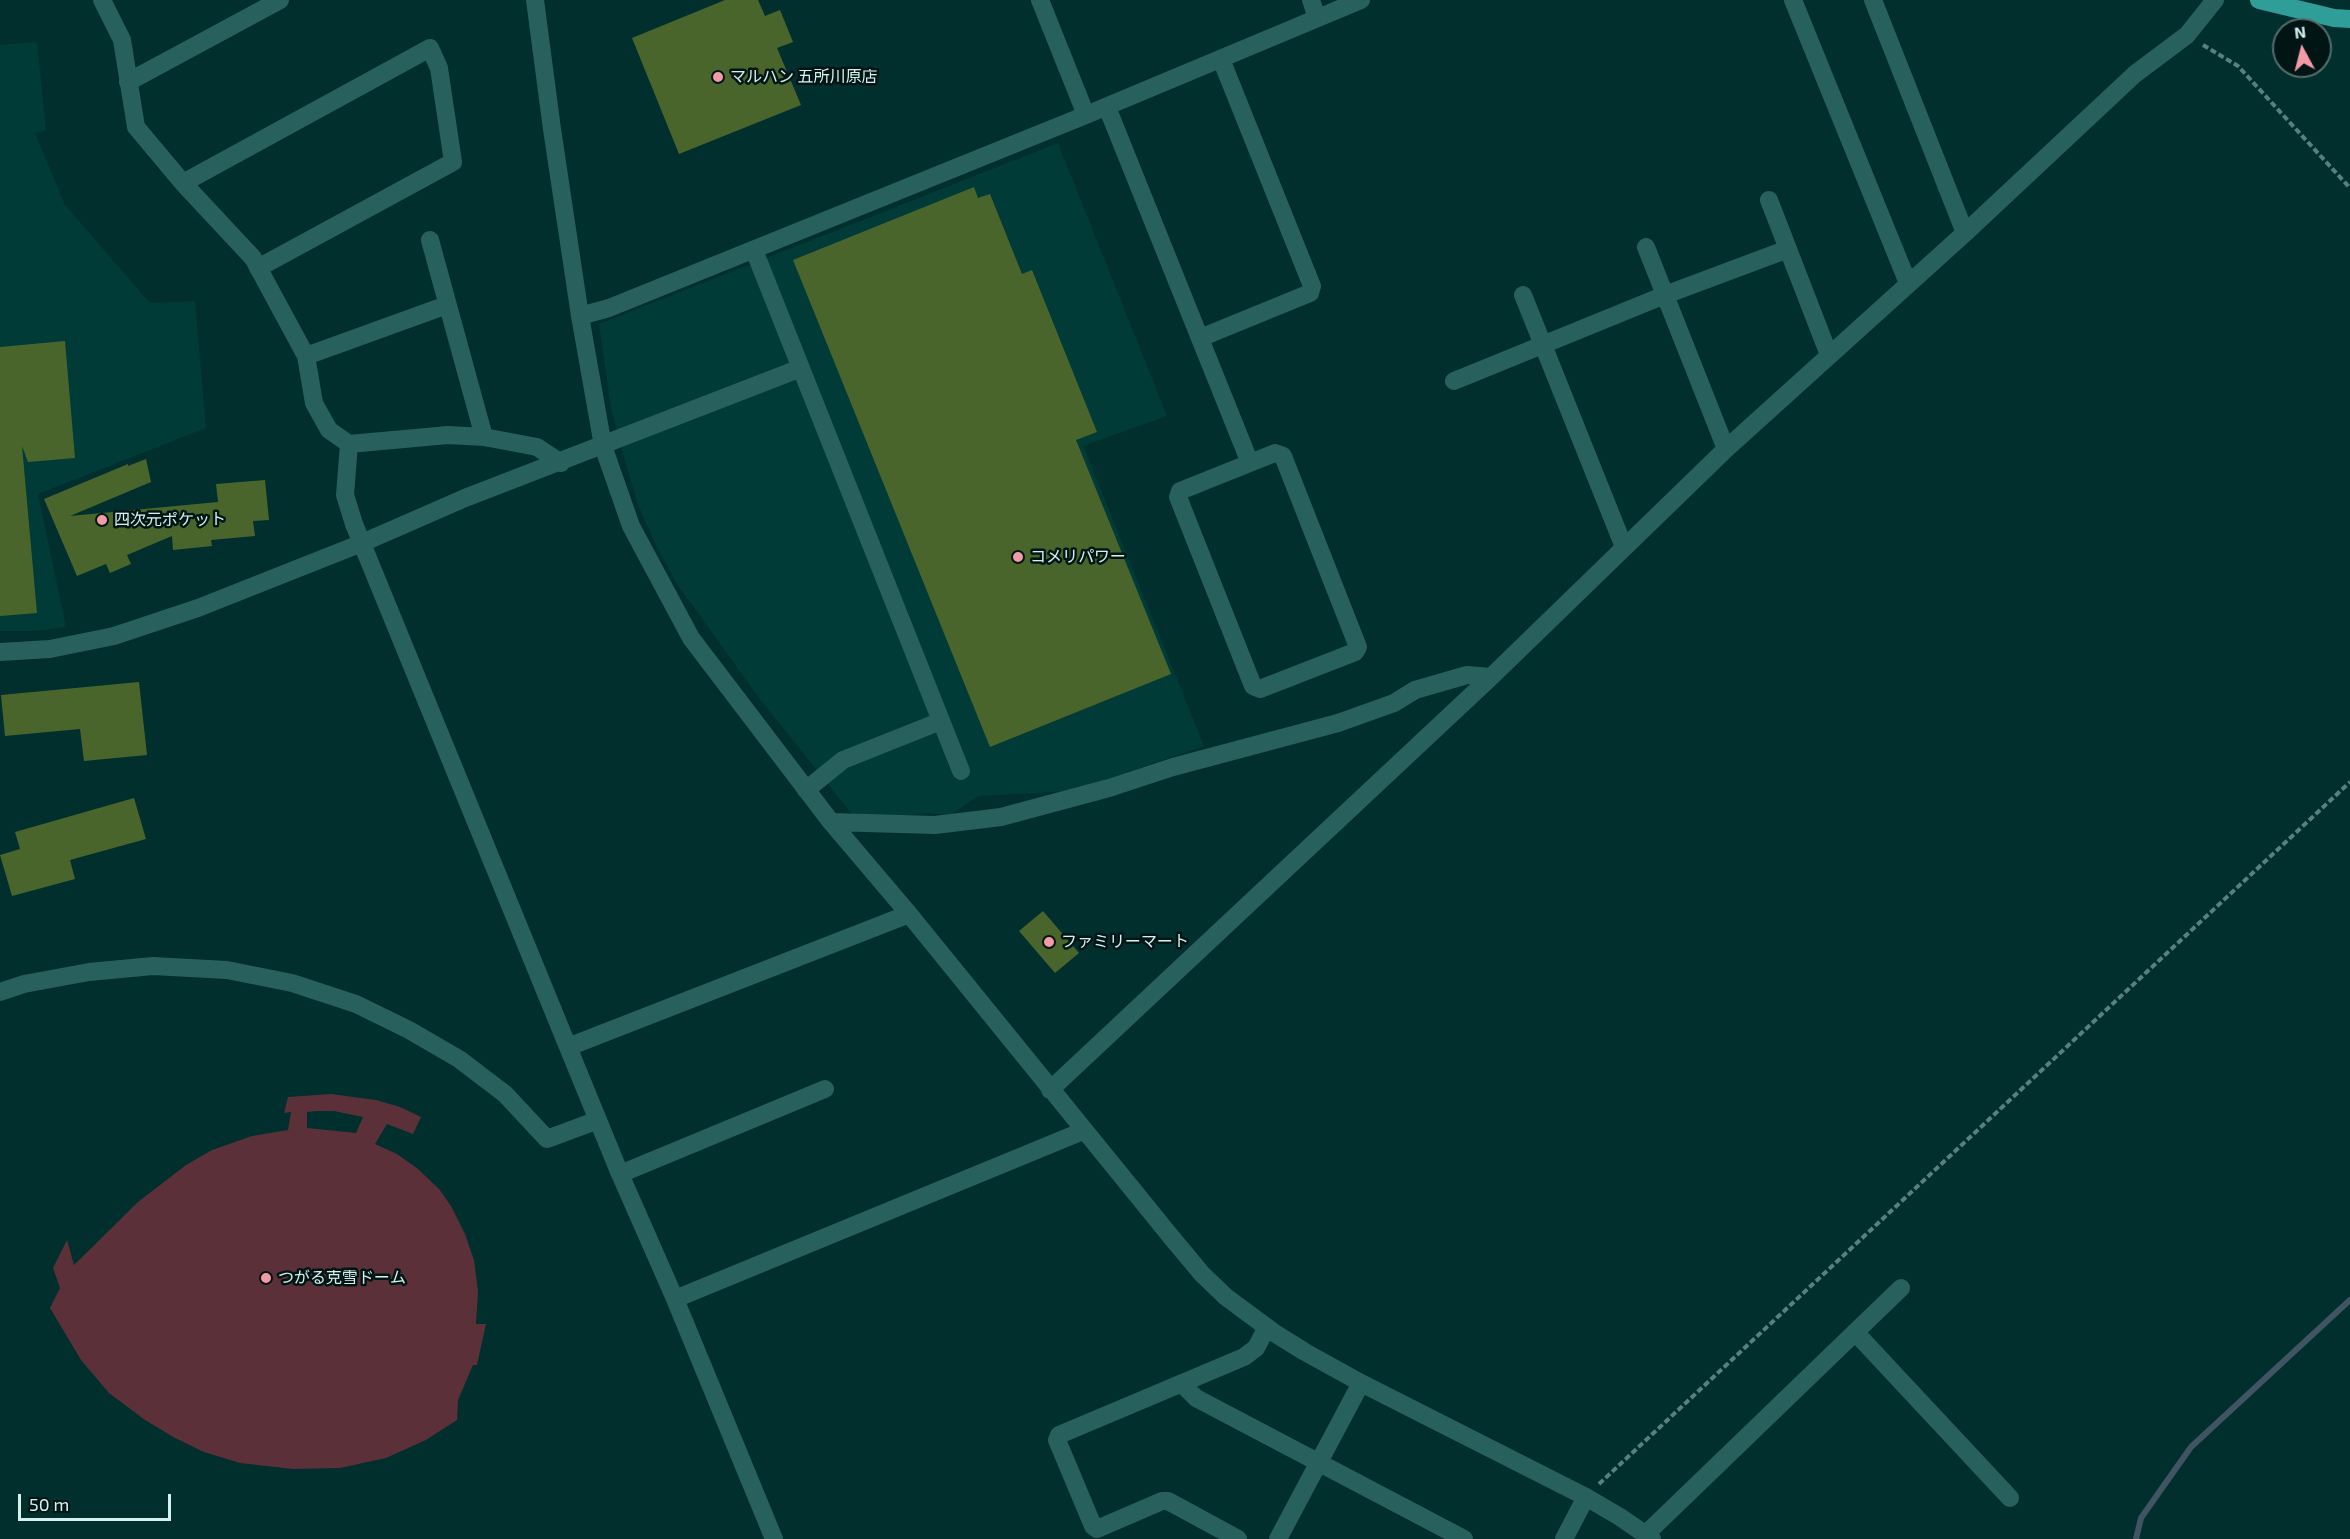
<!DOCTYPE html>
<html>
<head>
<meta charset="utf-8">
<style>
	body { margin:0 }
	#map { position:relative; width:2350px; height:1539px; overflow:hidden; background:#002f2d; font-family:"Exo 2",sans-serif }
	canvas { display:block }
	.north { position:absolute; left:2272px; top:18px; width:60px; height:60px; box-sizing:border-box; background:#001514; border:2px solid #556d6c; border-radius:50%; rotate:353deg; font-size:16px; font-weight:700; line-height:24px; text-align:center; color:#d5f1ef }
	.north::after { content:''; display:block; margin:auto; width:21px; height:27px; background:#f39aa7; clip-path:polygon(50% 0,100% 100%,50% 72%,0 100%) }
	.scale { position:absolute; left:18px; top:1494px; width:153px; height:27px; box-sizing:border-box; border:3px solid #d5f1ef; border-top:0; padding-left:8px; font-size:18px; line-height:21px; white-space:nowrap; color:#d5f1ef; -webkit-text-stroke:4px #001514; paint-order:stroke }
</style>
</head>
<body>
<div id="map">
<canvas width="2350" height="1539"></canvas>
<div class="north">N</div>
<div class="scale">50 m</div>
</div>
<script>
const context = document.querySelector('canvas').getContext('2d');
context.lineJoin = 'round';
function fillPath(path, color) { context.fillStyle = color; context.fill(path, 'evenodd'); }
const shape = rows => new Path2D(rows.map(r => 'M' + r).join(''));
function stroke(path, color, width, dash) { context.strokeStyle = color; context.lineWidth = width; context.lineCap = dash ? 'butt' : 'round'; context.setLineDash(dash || []); context.stroke(path); }
function drawText(font, color, halo, rows, align = 'center') {
  context.font = font + ' "Exo 2","Noto Sans JP",sans-serif'; context.lineWidth = 5; context.setLineDash([]); context.textBaseline = 'middle'; context.strokeStyle = halo; context.fillStyle = color; for (const [text, x, y, turn = 0] of rows) {
    context.save(); context.translate(x, y); context.rotate((+turn || 0) * Math.PI / 180); context.textAlign = isNaN(turn) ? turn : align; if (halo) context.strokeText(text, 0, 0); context.fillText(text, 0, 0); context.restore();
  }
}
fillPath(shape([
	[37,42,46,130,35,133,65,205,150,303,195,301,206,428,38,494,66,627,36,631,0,631,0,45],
	[1058,143,1167,416,1083,446,1204,746,1072,791,978,796,950,815,927,813,893,817,852,814,759,698,698,613,678,586,657,547,638,505,626,464,611,408,599,324]
]), '#003b38');
fillPath(shape([
	[331,1094,376,1100,400,1107,421,1117,413,1134,387,1124,375,1144,397,1154,418,1169,439,1189,451,1206,465,1234,474,1260,478,1292,476,1324,486,1324,477,1365,473,1365,458,1400,457,1420,426,1440,386,1458,340,1468,293,1469,240,1463,204,1452,175,1438,145,1420,109,1393,81,1360,50,1308,60,1288,53,1268,67,1240,74,1265,138,1202,186,1165,212,1150,252,1136,288,1130,291,1112,284,1113,288,1097],
	[316,1111,334,1111,363,1117,356,1133,307,1128,307,1112]
]), '#5c3038');
stroke(shape([
	[2136,1539,2141,1518,2191,1447,2350,1300]
]), '#405463', 6);
fillPath(shape([
	[725,0,758,0,765,16,780,10,793,42,777,48,801,105,679,154,632,38],
	[974,187,978,198,990,194,1022,274,1032,270,1097,432,1076,440,1171,674,990,747,793,260],
	[65,341,75,458,28,462,22,446,37,613,0,616,0,347],
	[146,459,151,482,70,516,218,502,216,484,265,480,269,520,253,521,255,536,211,540,212,546,173,550,172,536,127,555,131,564,110,573,106,564,77,576,44,499,128,464,128,466],
	[139,682,147,755,84,761,80,729,5,736,1,695],
	[134,798,146,839,70,860,75,879,12,896,0,855,20,849,15,832],
	[1043,911,1079,953,1055,973,1019,931]
]), '#4a652c');
stroke(shape([
	[2203,45,2238,66,2350,188],
	[1599,1484,2350,782]
]), '#58807e', 4, [6, 3]);
stroke(shape([
	[102,0,122,40,136,127,183,183,253,258,306,356,314,403,329,430,349,444,448,435,484,437,537,447,561,463],
	[535,0,552,129,580,316,603,446,631,526,691,638,831,822,909,914,1172,1238,1202,1274,1226,1297,1276,1334,1305,1352,1361,1383,1586,1497,1620,1517,1652,1539],
	[1040,0,1086,115],
	[1311,0,1317,18],
	[1793,0,1908,283],
	[1873,0,1965,233],
	[128,82,280,0],
	[1107,107,1250,463],
	[183,183,430,48,439,68,453,162,258,268],
	[1769,200,1829,355],
	[430,240,484,437],
	[1646,247,1726,449],
	[754,250,961,771],
	[1523,295,1624,547],
	[580,316,609,308,1086,115,1361,0],
	[1200,338,1310,293,1312,286,1221,59],
	[306,356,447,305],
	[1454,381,1665,295,1788,249],
	[349,444,345,495,354,524,620,1174,675,1299,774,1539],
	[1275,453,1283,456,1358,647,1355,652,1260,689,1253,686,1178,497,1180,491,1275,453],
	[0,652,50,649,114,636,198,608,362,543,465,498,801,368],
	[806,790,843,760,941,721],
	[831,822,935,825,1001,817,1109,788,1173,767,1338,723,1394,703,1415,690,1467,675,1491,677],
	[0,992,24,984,89,972,153,966,227,970,292,983,356,1004,409,1030,459,1059,505,1094,547,1139,598,1120],
	[568,1047,909,914],
	[1050,1090,1491,677,1726,449,1965,233,2135,74,2187,35,2215,0],
	[620,1174,825,1089],
	[675,1299,1083,1131],
	[1855,1332,2010,1498],
	[1182,1384,1196,1398,1464,1539],
	[1646,1534,1901,1288],
	[1238,1539,1168,1501,1162,1501,1097,1529,1093,1526,1057,1440,1059,1435,1244,1357,1256,1348,1267,1327],
	[1278,1539,1361,1383],
	[1564,1539,1586,1497]
]), '#27605d', 18);
stroke(shape([
	[2259,0,2334,18,2350,19]
]), '#2f9e99', 18);
for (const [x, y, r, color] of [
	[718,77,6,"#f39aa7"],
	[102,520,6,"#f39aa7"],
	[1018,557,6,"#f39aa7"],
	[1049,942,6,"#f39aa7"],
	[266,1278,6,"#f39aa7"]
]) { const dot = new Path2D(); dot.arc(x, y, r, 0, 2 * Math.PI); context.fillStyle = color; context.fill(dot); stroke(dot, '#001514', 2); }
drawText('16px', '#d5f1ef', '#001514', [
	["マルハン 五所川原店",730,77],
	["四次元ポケット",114,520],
	["コメリパワー",1030,557],
	["ファミリーマート",1061,942],
	["つがる克雪ドーム",278,1278]
], 'left');
</script>
</body>
</html>
